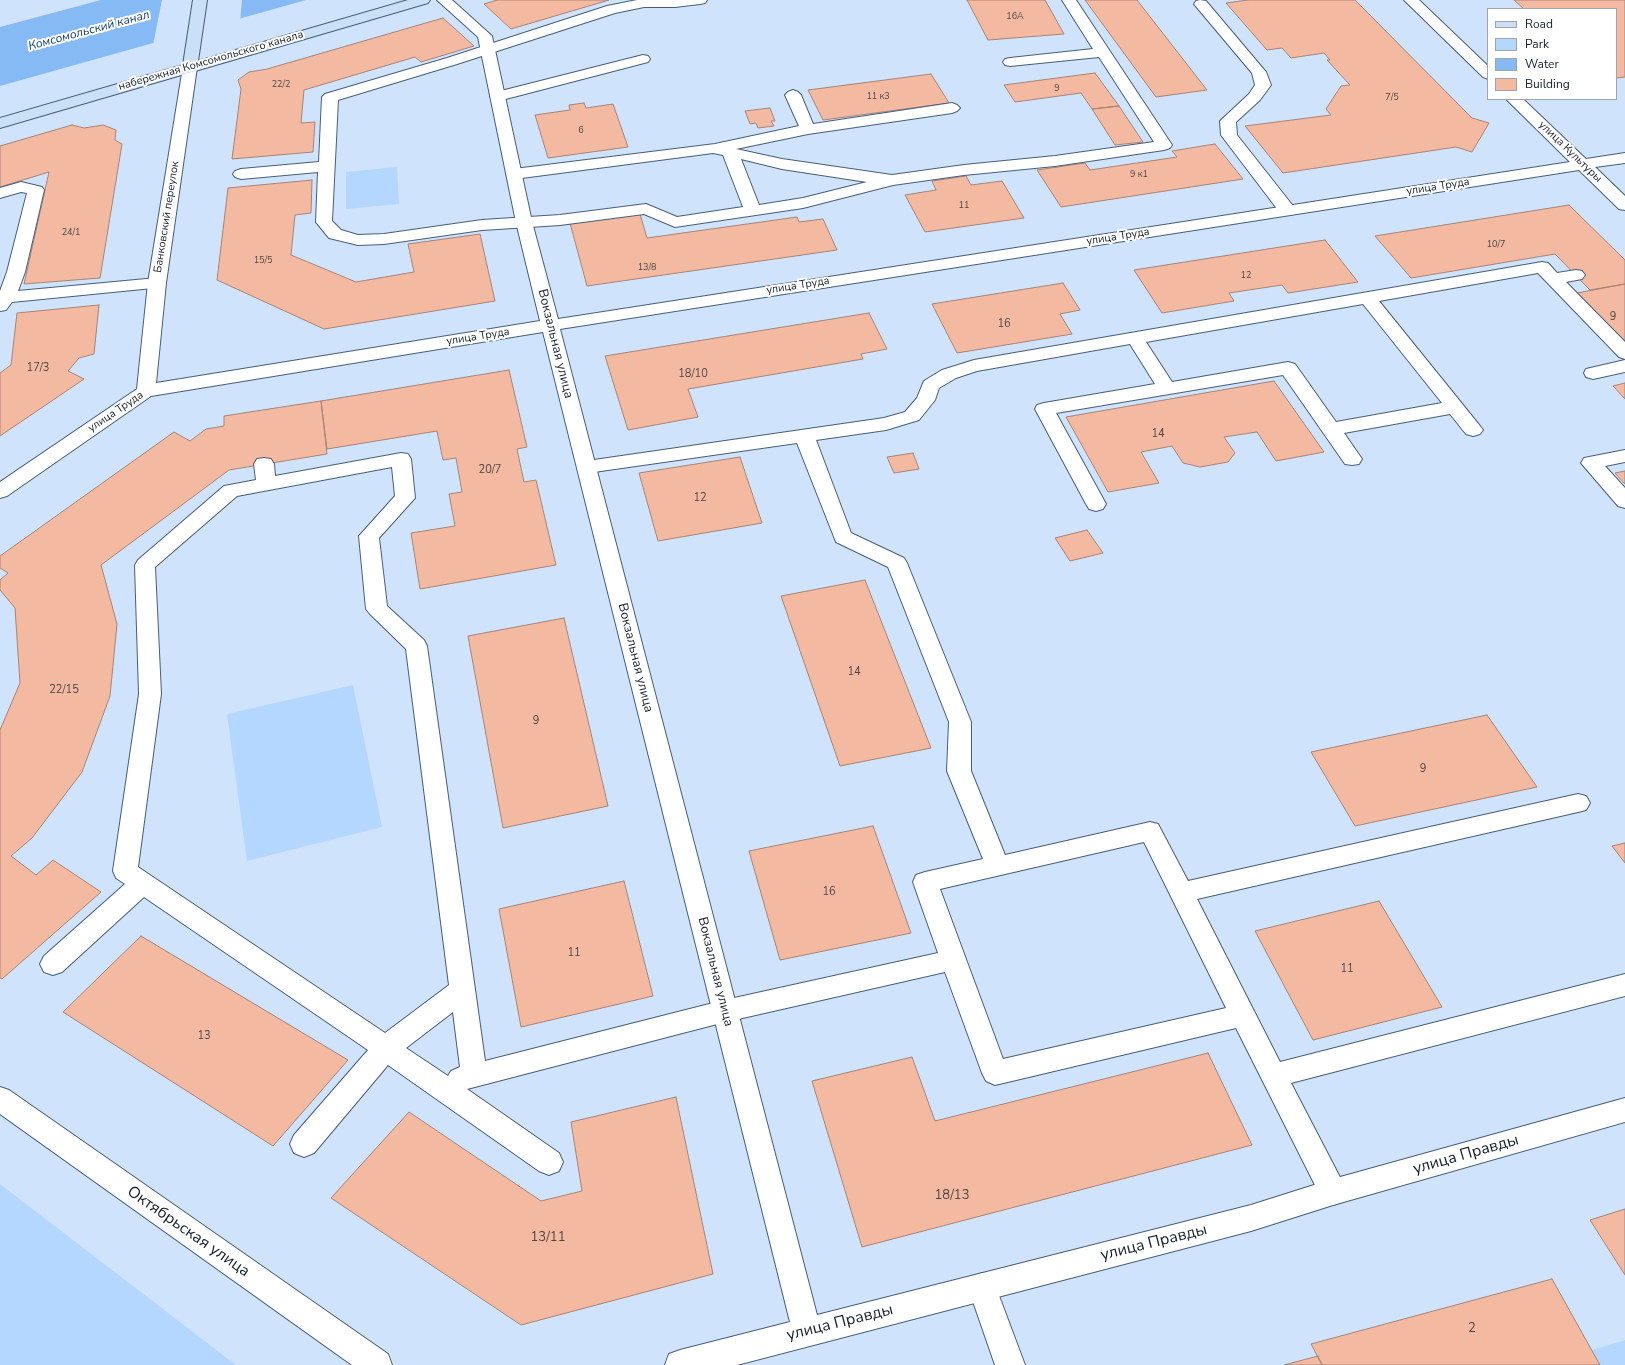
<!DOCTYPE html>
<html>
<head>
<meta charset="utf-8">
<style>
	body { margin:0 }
	#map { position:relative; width:1625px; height:1365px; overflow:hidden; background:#cfe4fc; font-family:"Nunito Sans",sans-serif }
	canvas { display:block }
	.legend { position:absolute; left:1487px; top:8px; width:130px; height:92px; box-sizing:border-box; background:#fff; border:1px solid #a1a5a9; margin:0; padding:5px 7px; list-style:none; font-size:12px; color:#151f29 }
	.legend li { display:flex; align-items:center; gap:8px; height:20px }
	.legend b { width:20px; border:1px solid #a1a5a9 }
</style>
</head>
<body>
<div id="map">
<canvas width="1625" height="1365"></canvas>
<ul class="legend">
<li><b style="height:5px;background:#c9e0f7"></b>Road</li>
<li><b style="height:11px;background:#b4d7ff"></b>Park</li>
<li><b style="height:11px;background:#86baf5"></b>Water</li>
<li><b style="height:11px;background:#f4baa1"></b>Building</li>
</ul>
</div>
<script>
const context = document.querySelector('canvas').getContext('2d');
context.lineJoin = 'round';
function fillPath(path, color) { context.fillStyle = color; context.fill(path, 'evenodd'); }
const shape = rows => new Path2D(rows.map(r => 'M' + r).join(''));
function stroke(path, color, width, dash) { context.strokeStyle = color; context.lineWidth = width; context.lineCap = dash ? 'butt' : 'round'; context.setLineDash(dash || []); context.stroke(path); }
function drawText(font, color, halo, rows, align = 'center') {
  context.font = font + ' "Nunito Sans",sans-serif'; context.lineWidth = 4; context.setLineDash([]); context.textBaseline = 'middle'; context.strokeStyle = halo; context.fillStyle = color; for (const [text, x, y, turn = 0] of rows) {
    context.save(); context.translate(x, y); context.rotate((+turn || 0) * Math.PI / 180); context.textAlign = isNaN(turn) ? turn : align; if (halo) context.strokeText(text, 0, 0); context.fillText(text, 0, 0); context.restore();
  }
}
fillPath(shape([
	[397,167,399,204,346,209,346,172],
	[353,685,382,827,247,861,227,714],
	[0,1184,236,1365,0,1365],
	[1625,1340,1625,1365,1600,1365,1592,1350]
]), '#b4d7ff');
fillPath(shape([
	[101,0,306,0,0,86,0,27]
]), '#86baf5');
fillPath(shape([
	[162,0,242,0,240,21,153,45]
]), '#cfe4fc');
const building = shape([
	[497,0,609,0,511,29,484,4,497,0],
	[967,0,1045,0,1064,34,988,40,967,0],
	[1085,0,1137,0,1207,90,1156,97,1085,0],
	[1248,0,1355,0,1472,118,1489,123,1472,152,1456,147,1283,173,1245,126,1331,115,1326,109,1341,86,1350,85,1327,60,1330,60,1324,53,1291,58,1282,48,1267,50,1226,3,1248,0],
	[1514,0,1625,0,1625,77,1616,78,1616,9,1524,9,1514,0],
	[443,18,474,46,421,62,415,57,304,90,301,123,315,122,313,152,232,159,241,89,238,80,249,72,267,69,443,18],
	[1095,73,1119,106,1092,109,1081,93,1015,102,1004,85,1095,73],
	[931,74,949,103,823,120,808,90,931,74],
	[584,103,586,108,613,104,628,147,548,158,535,115,570,110,569,105,584,103],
	[1119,106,1143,142,1115,145,1092,109,1119,106],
	[770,108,775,121,771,121,774,126,758,128,756,123,750,124,745,111,770,108],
	[72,125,84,128,103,125,116,130,115,140,122,144,100,278,24,284,49,172,0,187,0,146,72,125],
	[1215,144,1243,179,1061,207,1037,170,1085,163,1090,170,1177,157,1172,151,1215,144],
	[966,176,971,185,1002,181,1024,218,925,232,905,195,936,190,932,181,966,176],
	[312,180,311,213,295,215,291,255,356,282,414,272,408,244,480,234,495,301,324,329,217,280,228,188,312,180],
	[1569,205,1625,260,1625,284,1590,290,1555,254,1411,278,1375,236,1569,205],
	[640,214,647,238,797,217,799,222,823,219,837,250,587,286,570,223,640,214],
	[1325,240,1358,282,1288,293,1282,285,1229,293,1234,301,1162,313,1134,270,1325,240],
	[1063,283,1080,310,1060,314,1072,334,957,353,932,304,1063,283],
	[1625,284,1625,342,1577,293,1625,284],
	[99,305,94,354,79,358,68,371,84,379,0,436,0,373,11,365,17,313,99,305],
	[869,313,887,349,861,354,863,359,688,389,698,417,628,430,605,356,869,313],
	[509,370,527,447,517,449,524,482,536,480,556,565,420,589,411,533,455,526,449,494,462,492,456,458,443,460,437,431,327,449,321,401,509,370],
	[1274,381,1324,452,1276,461,1257,432,1224,437,1235,453,1228,462,1200,467,1183,463,1172,446,1141,452,1159,483,1108,492,1066,417,1274,381],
	[1625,383,1625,399,1613,386,1625,383],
	[321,401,327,454,229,470,101,565,117,624,110,696,82,772,32,838,11,856,36,875,53,860,101,892,2,979,0,978,0,730,20,683,15,608,0,590,0,580,8,573,0,568,0,556,174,432,190,441,206,429,224,426,224,416,321,401],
	[913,453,919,469,894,473,887,457,913,453],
	[740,457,762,523,658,541,639,473,740,457],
	[1625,471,1625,484,1615,473,1625,471],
	[1087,530,1103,553,1070,561,1055,538,1087,530],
	[865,580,931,748,840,766,781,596,865,580],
	[564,618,608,806,503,828,468,636,564,618],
	[1487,715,1537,787,1355,826,1311,752,1487,715],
	[873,826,911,933,780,960,749,851,873,826],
	[1625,843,1625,863,1612,846,1625,843],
	[624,881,653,996,521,1027,499,909,624,881],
	[1379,901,1442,1007,1313,1040,1255,931,1379,901],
	[141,936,348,1060,273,1146,63,1012,141,936],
	[1208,1053,1252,1145,862,1247,812,1081,912,1057,935,1121,1208,1053],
	[676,1097,713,1274,521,1325,331,1198,409,1112,541,1201,582,1191,571,1122,676,1097],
	[1625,1209,1625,1275,1590,1220,1625,1209],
	[1552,1279,1600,1365,1322,1365,1311,1344,1552,1279],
	[1318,1356,1322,1365,1284,1365,1318,1356]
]);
fillPath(building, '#f4baa1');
stroke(building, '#a78374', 1);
const lane = shape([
	[637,0,707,0,705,3,700,4,675,7,644,7,615,13,457,64,338,100,332,221,341,230,358,235,384,234,482,220,560,215,646,204,677,217,743,207,723,155,713,153,514,179,508,177,506,174,508,171,514,169,715,144,799,126,785,95,788,92,793,90,798,92,801,95,813,124,952,103,957,105,960,108,957,111,952,113,808,134,736,149,782,159,892,175,964,165,1055,156,1154,142,1099,57,1010,66,1005,65,1003,62,1005,59,1010,58,1093,49,1062,0,1076,0,1172,145,1170,148,1164,150,1055,166,964,175,893,185,803,208,675,227,644,214,560,225,482,230,384,244,358,245,329,238,316,222,318,172,241,179,235,177,233,174,235,171,241,169,319,162,322,97,325,94,447,58,607,6,637,0],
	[741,159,782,169,867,182,803,198,759,205,741,159],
	[1200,0,1206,1,1266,72,1271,85,1260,100,1236,122,1237,135,1293,206,1295,210,1293,214,1287,215,1281,214,1221,135,1220,121,1249,94,1255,85,1252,73,1194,4,1196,1,1200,0],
	[643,55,648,56,650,59,648,62,498,101,493,99,490,96,493,93,643,55],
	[21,182,42,187,44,190,25,272,18,291,157,278,163,279,166,283,163,287,12,302,6,310,0,311,0,291,7,272,27,193,21,192,0,198,0,188,21,182],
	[1542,262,1548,263,1557,273,1576,270,1582,271,1585,275,1582,279,1566,282,1625,342,1625,359,1619,357,1538,273,1379,301,1480,426,1483,430,1480,434,1473,436,1466,434,1450,414,1344,433,1362,459,1359,464,1352,465,1345,464,1283,375,1056,413,1106,504,1103,509,1096,511,1089,509,1086,504,1035,409,1037,405,1044,403,1155,384,1130,344,977,371,956,378,939,388,935,400,919,420,886,430,816,440,851,533,904,558,907,563,971,722,971,771,1005,855,1150,822,1158,824,1188,881,1578,794,1586,796,1590,803,1586,810,1578,812,1197,899,1280,1062,1625,974,1625,996,1291,1083,1343,1183,1347,1192,1343,1201,1333,1205,1323,1201,1236,1028,995,1085,986,1081,982,1073,945,972,725,1022,467,1089,559,1153,563,1162,559,1171,549,1175,539,1171,388,1065,314,1153,304,1157,294,1153,290,1144,294,1135,368,1050,144,897,62,972,53,975,44,972,40,964,44,956,125,884,116,878,113,871,139,694,135,565,138,560,224,486,256,480,254,464,257,459,264,458,271,459,274,464,275,476,401,453,408,454,411,459,415,498,379,538,387,606,424,640,427,646,485,1061,725,1000,938,953,913,882,916,875,925,872,983,859,947,771,949,722,888,567,836,542,797,443,587,473,580,472,577,467,580,462,884,418,905,412,917,398,924,381,942,370,974,360,1542,262],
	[1363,304,1442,403,1336,422,1295,364,1288,362,1172,382,1146,342,1363,304],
	[392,467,395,496,359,536,366,609,370,614,406,649,449,985,385,1033,138,867,161,694,155,567,237,496,392,467],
	[1144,842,1226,1008,1003,1059,940,889,1144,842],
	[453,1012,460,1067,451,1071,448,1076,406,1048,453,1012],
	[1625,360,1625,372,1593,379,1586,377,1584,373,1586,369,1625,360],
	[1625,450,1625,462,1605,466,1625,488,1625,508,1618,506,1581,463,1584,458,1625,450],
	[982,1273,992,1277,1025,1365,995,1365,968,1287,972,1277,982,1273]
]);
const street = shape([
	[437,0,452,0,492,36,532,222,558,319,1570,162,1506,99,1523,99,1586,159,1625,153,1625,163,1595,167,1625,196,1625,210,1619,209,1579,170,560,329,817,1315,1251,1205,1333,1179,1625,1098,1625,1122,1333,1205,1251,1231,737,1365,665,1365,669,1354,680,1350,790,1322,543,332,151,396,7,496,0,498,0,482,137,389,148,283,183,67,185,64,190,63,195,64,197,67,166,283,156,383,540,321,516,222,478,37,437,0],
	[1404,0,1419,0,1488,66,1488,79,1483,77,1404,0],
	[0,1087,9,1090,388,1354,392,1365,352,1365,0,1114,0,1087]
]);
const secondary = shape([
	[193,0,207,0,198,61,408,0,430,0,428,3,0,128,0,118,183,65,193,0]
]);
stroke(lane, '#475e77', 2);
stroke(street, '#475e77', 2);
stroke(secondary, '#475e77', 2);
fillPath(lane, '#fff');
fillPath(street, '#fff');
fillPath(secondary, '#c9e0f7');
drawText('9px', '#4d4647', null, [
	["16А",1015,17],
	["22/2",281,85],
	["9",1057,89],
	["11 к3",878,97],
	["7/5",1392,98],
	["6",581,131],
	["9 к1",1139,175],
	["11",964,206],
	["24/1",71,233],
	["10/7",1496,245],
	["15/5",263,261],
	["13/8",647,268],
	["12",1246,276]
]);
drawText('11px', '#151f29', '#fff', [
	["набережная Комсомольского канала",211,61,-16],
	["улица Культуры",1570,152,44],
	["улица Труда",1438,187,-9],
	["Банковский переулок",167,217,-81],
	["улица Труда",1118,237,-9],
	["улица Труда",798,286,-9],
	["улица Труда",478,337,-9],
	["улица Труда",116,412,-34]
]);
drawText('11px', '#4d4647', null, [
	["9",1613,317],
	["16",1004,324],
	["17/3",38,368],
	["18/10",693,374],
	["14",1158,434],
	["20/7",490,470],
	["12",700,498],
	["14",854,672],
	["22/15",64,690],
	["9",536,721],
	["9",1423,769],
	["16",829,892],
	["11",574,953],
	["11",1347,969],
	["13",204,1036]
]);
drawText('italic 12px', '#0f3f6d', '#fff', [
	["Комсомольский канал",89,31,-15]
]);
drawText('13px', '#151f29', '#fff', [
	["Вокзальная улица",555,344,76],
	["Вокзальная улица",635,658,76],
	["Вокзальная улица",715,972,76]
]);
drawText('13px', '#4d4647', null, [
	["18/13",952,1196],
	["13/11",548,1238],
	["2",1472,1329]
]);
drawText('16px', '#151f29', '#fff', [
	["улица Правды",1466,1155,-16],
	["Октябрьская улица",188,1232,35],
	["улица Правды",1154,1243,-14],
	["улица Правды",840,1323,-14]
]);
</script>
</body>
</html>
